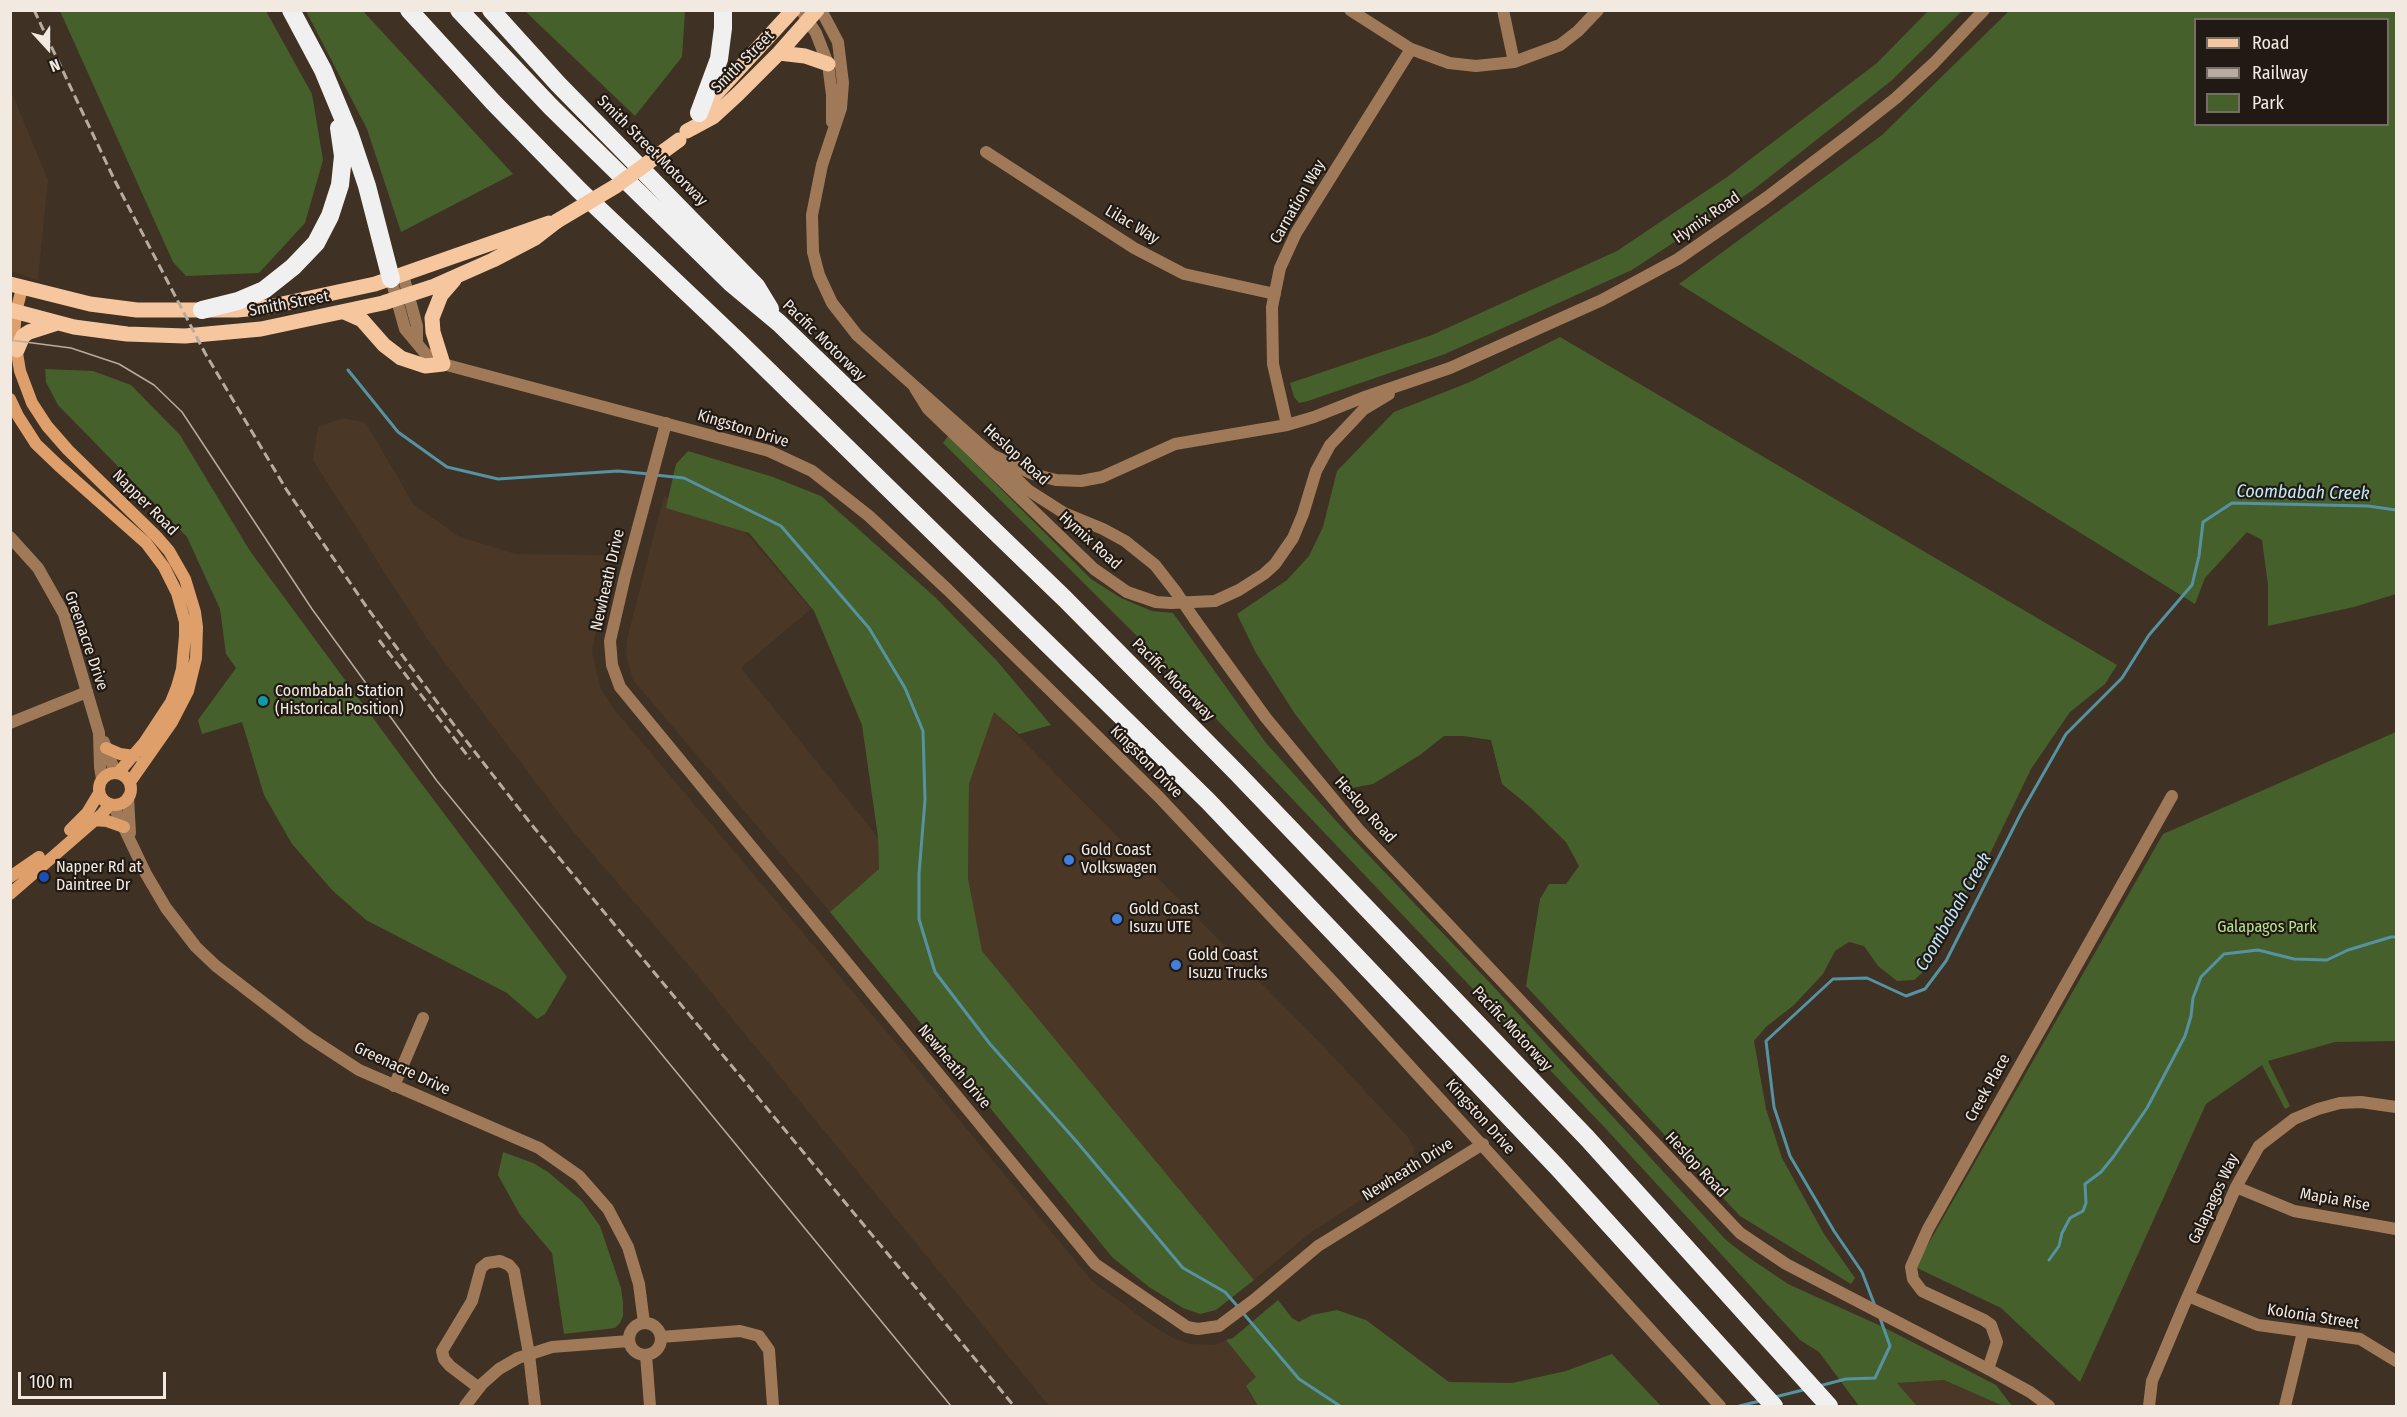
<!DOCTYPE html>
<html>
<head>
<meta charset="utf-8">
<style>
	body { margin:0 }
	#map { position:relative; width:2407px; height:1417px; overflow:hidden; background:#3f3123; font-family:"Fira Sans Condensed",sans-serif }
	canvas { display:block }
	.frame { position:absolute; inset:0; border:12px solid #f2e9e0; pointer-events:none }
	.legend { position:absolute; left:2194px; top:18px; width:195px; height:108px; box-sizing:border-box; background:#211a14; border:2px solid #756d66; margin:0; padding:8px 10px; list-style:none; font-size:18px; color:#f2e9e0 }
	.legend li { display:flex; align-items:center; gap:12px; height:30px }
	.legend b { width:30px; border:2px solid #756d66 }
	.north { position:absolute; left:18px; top:18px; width:60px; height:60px; -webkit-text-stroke:4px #211a14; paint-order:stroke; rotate:159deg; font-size:16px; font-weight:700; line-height:24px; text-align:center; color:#f2e9e0 }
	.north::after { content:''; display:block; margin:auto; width:21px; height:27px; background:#f2e9e0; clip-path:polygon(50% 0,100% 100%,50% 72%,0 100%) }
	.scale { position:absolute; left:18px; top:1372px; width:148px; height:27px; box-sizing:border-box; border:3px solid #f2e9e0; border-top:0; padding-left:8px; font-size:18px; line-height:21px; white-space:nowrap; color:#f2e9e0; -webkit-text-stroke:4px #211a14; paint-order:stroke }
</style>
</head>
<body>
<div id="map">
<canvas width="2407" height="1417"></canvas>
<div class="frame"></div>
<ul class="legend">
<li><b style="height:8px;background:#f6c69f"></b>Road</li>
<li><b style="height:8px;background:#b7aca1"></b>Railway</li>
<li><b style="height:16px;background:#46602b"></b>Park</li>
</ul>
<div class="north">N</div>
<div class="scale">100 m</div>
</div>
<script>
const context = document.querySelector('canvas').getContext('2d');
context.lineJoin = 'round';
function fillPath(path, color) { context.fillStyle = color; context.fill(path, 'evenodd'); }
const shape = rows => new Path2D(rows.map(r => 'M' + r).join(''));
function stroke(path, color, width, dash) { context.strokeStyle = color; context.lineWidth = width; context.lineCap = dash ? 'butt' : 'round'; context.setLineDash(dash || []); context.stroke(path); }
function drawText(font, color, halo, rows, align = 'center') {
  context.font = font + ' "Fira Sans Condensed",sans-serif'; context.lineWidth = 4.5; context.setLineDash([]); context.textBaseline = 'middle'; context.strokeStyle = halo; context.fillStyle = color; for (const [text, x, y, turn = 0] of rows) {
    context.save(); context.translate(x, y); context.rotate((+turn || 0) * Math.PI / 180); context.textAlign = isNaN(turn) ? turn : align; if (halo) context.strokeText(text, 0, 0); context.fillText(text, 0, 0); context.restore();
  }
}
fillPath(shape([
	[11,91,48,180,38,280,11,271],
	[342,418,366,423,414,505,460,537,516,554,612,555,592,651,600,687,613,708,896,1043,1092,1281,1153,1326,1177,1340,1191,1344,1214,1345,1226,1340,1256,1377,1246,1387,1258,1406,1049,1406,691,968,571,829,427,639,313,460,318,427],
	[664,496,745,532,811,609,741,668,878,837,879,869,830,912,633,680,626,655,627,639],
	[994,711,1327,1050,1407,1136,1414,1147,1413,1163,1407,1171,1311,1232,1254,1280,982,952,968,878,969,784],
	[1944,1380,2003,1406,1917,1406,1897,1383]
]), '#4b3725');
fillPath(shape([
	[2010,10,2396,11,2396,594,2354,607,2268,626,2268,585,2262,540,2247,532,2205,578,2195,604,1679,284,1882,135],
	[2196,20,2388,20,2388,124,2196,124],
	[60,11,266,11,312,94,323,160,305,223,259,273,186,276,173,262],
	[306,11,363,11,513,174,401,232,367,129],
	[525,11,685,11,682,57,635,116],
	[1928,11,1962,11,1891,81,1753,190,1632,270,1445,354,1308,401,1299,403,1294,397,1290,383,1432,335,1617,251,1727,177,1877,63],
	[1560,337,2117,665,2105,684,2070,712,2031,769,1986,862,1939,933,1922,973,1914,980,1897,981,1878,966,1864,946,1849,942,1835,951,1823,974,1794,1005,1766,1027,1754,1041,1766,1109,1782,1158,1824,1234,1855,1278,1851,1284,1740,1216,1526,986,1540,899,1549,884,1566,884,1579,866,1566,842,1530,807,1502,784,1491,740,1463,736,1444,736,1420,755,1373,784,1352,788,1295,714,1256,653,1237,614,1287,580,1309,556,1323,527,1337,471,1394,412,1470,382],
	[45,369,93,371,131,385,180,435,250,551,415,775,567,977,545,1014,537,1019,507,993,366,920,332,890,292,844,264,795,242,722,202,734,198,720,236,668,226,654,220,609,187,537,58,405,46,382],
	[948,436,1091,579,1121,598,1152,611,1173,613,1266,743,1338,823,1491,984,1726,1240,1748,1257,1788,1284,1883,1327,1996,1385,2012,1406,2003,1406,1944,1380,1897,1383,1917,1406,1859,1406,1819,1352,1800,1340,1607,1130,1144,643,943,443],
	[688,451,773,477,821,496,936,598,997,661,1051,725,1019,734,994,712,969,784,968,878,982,951,1254,1280,1216,1310,1200,1314,1183,1308,1149,1287,1112,1257,830,912,879,869,878,837,862,725,814,611,749,533,666,508,676,464],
	[2396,732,2396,1041,2335,1042,2268,1061,2290,1106,2285,1109,2262,1065,2206,1104,2080,1382,2001,1308,1915,1267,2163,834],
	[503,1152,533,1163,548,1172,582,1201,600,1226,621,1288,623,1303,623,1316,620,1323,615,1328,564,1334,552,1253,520,1215,498,1175],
	[1278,1300,1292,1318,1299,1322,1312,1315,1337,1310,1366,1320,1449,1382,1512,1383,1566,1371,1612,1354,1661,1406,1258,1406,1246,1386,1256,1377,1226,1340,1233,1338]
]), '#46602b');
stroke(shape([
	[348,370,398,432,447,467,498,479,618,471,649,474],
	[655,475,684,478,781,526,869,628,905,688,923,731,925,800,919,874,919,919,935,972,990,1044,1077,1142,1183,1268,1225,1292,1239,1308],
	[2049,1260,2059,1246,2062,1233,2070,1218,2083,1211,2086,1203,2085,1184,2101,1172,2114,1156,2147,1108,2185,1036,2191,1016,2193,998,2201,977,2224,954,2258,950,2294,959,2327,960,2348,950,2391,937,2396,937],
	[1875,1306,1862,1272,1834,1231,1790,1156,1774,1107,1766,1041,1833,979,1867,978,1906,996,1925,989,1946,961,2021,813,2066,734,2122,678,2149,635,2192,585,2199,556,2203,522,2232,503,2368,506,2396,510],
	[1243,1313,1299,1379,1340,1406],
	[1819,1386,1846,1379,1875,1378,1890,1346,1880,1318],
	[1775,1397,1807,1389],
	[1739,1406,1760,1401]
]), '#5592a2', 3);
stroke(shape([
	[1350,10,1411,49,1449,63,1476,66,1514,62,1560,45,1578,31,1598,10],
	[1503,10,1514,62],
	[986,152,1134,248,1184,274,1275,294],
	[915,388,928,409,1094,569,1127,592,1156,602,1171,603,1215,601,1239,590,1264,574,1275,564,1293,538,1303,514,1316,471,1330,445,1364,409,1389,394],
	[666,423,625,576,610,641,612,665,620,687,1095,1264,1187,1327,1198,1329,1219,1326,1255,1299,1318,1246,1483,1144],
	[1287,425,1273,364,1272,307,1280,268,1296,233,1411,49],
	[994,456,1033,474,1056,480,1081,481,1102,477,1175,444,1287,425,1314,417,1362,398,1450,368,1602,300,1678,259,1766,198,1853,132,1896,98,1934,63,1984,10],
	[10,723,87,692],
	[128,797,130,833],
	[113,805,146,874,166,908,196,947,216,966,307,1036,359,1070,539,1148,579,1176,608,1209,628,1247,639,1284,644,1323],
	[394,1086,423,1018],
	[2236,1187,2294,1211,2396,1229],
	[2188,1296,2258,1325,2360,1339,2396,1361],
	'629 1339a16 16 0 1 1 32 0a16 16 0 1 1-32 0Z',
	[661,1337,740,1331,759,1336,769,1350,773,1406],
	[646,1355,650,1406],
	[1988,1369,1997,1342,1991,1325,1984,1320,1922,1291,1913,1279,1911,1267,1928,1229,2172,796],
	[479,1388,450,1366,444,1359,442,1351,472,1301,481,1268,487,1263,500,1261,509,1265,514,1271,529,1354,535,1406],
	[465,1406,482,1384,499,1369,518,1358,552,1347,629,1341],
	[2149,1406,2152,1381,2184,1305,2236,1187,2259,1146,2294,1119,2318,1109,2340,1103,2361,1102,2396,1107],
	[2285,1406,2303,1332]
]), '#a07959', 12);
stroke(shape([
	[801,10,816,33,828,64,832,95,832,122],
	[821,10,838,42,843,83,841,108,822,165,812,215,813,252,819,275,832,303,857,335,993,456,1028,490,1064,513,1103,529,1125,541,1155,565,1176,592],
	[403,275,417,326,417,343],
	[391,279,405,329,425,353,443,364,769,451,812,471,869,516,948,590,1159,797,1334,983,1720,1406],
	[10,537,38,568,64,614,99,733,100,767,102,779],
	[1195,620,1266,718,1359,830,1740,1233,1786,1264,1988,1369,2030,1392,2049,1406],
	[104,742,115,772]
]), '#a07959', 12);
stroke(shape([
	[22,288,16,312,14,335,20,371,32,403,47,426,68,450,156,536,169,551,185,579,195,612,197,627,196,658,188,691,172,722,130,782],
	[10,399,18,416,36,444,59,466,146,543,164,567,177,593,185,622,185,636,182,669,177,687,171,702,144,743,118,773],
	[106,748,120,754,134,756],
	'99 789a16 16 0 1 1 32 0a16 16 0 1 1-32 0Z',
	[93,820,107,821,124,827],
	[70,830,87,813,99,793],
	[10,877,39,857],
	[10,894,102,814,110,804]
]), '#de9f6b', 12);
stroke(shape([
	[779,53,805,56,828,64],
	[702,109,793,10],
	[687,131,713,117,738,94,779,53,817,10],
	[10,284,90,304,137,310,237,310,268,307,375,284,549,223],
	[10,310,74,327,127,334,185,336,261,329,383,303,432,287,493,260,535,238,557,221],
	[344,312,362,320,384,345,401,358,425,366,443,364,433,332,432,318,441,295,454,280],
	[17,350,23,336,29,332,57,323]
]), '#f6c69f', 15);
stroke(shape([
	[291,10,323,70,350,135,367,186,391,279],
	[409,10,493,102,580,191,739,342,1208,801,1557,1167,1774,1406],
	[459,10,551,107,731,283,779,323,1065,599,1236,772,1587,1138,1829,1406],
	[491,10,558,84,756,286,770,309],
	[699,113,719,59,723,28,723,10],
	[202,310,238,301,264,290,293,267,316,243,330,216,340,185,343,156,339,128]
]), '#f0f0f0', 18);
stroke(shape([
	[10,340,71,348,119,364,154,385,182,412,312,609,437,781,951,1406]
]), '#b7aca1', 1.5);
stroke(shape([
	[34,10,115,181,205,353,286,489,368,609,457,729,531,824,1014,1406],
	[379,640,470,759]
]), '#b7aca1', 3, [9, 4.5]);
stroke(shape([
	[1176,592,1195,620]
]), '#a07959', 12);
stroke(shape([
	[557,221,616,186,679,140]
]), '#f6c69f', 15);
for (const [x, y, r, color] of [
	[263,701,6,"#0f9aa8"],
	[1069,860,6,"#3f7fe0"],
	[44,877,6,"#1a4fb4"],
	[1117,919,6,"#3f7fe0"],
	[1176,965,6,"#3f7fe0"]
]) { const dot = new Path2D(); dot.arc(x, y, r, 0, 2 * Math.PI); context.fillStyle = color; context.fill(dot); stroke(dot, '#211a14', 2); }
drawText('16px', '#f2e9e0', '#211a14', [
	["Smith Street",743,62,-45],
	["Smith Street Motorway",652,151,45],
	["Carnation Way",1298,202,-60],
	["Hymix Road",1707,218,-35],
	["Lilac Way",1132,225,31],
	["Smith Street",289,304,-11],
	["Pacific Motorway",824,341,44],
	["Kingston Drive",743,429,17],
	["Heslop Road",1016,455,42],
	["Napper Road",145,503,45],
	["Hymix Road",1090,541,42],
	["Newheath Drive",608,580,-77],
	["Greenacre Drive",86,641,71],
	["Pacific Motorway",1173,680,45],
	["Kingston Drive",1146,762,45],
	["Heslop Road",1365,810,48],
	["Pacific Motorway",1512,1029,47],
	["Newheath Drive",954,1067,50],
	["Greenacre Drive",402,1069,25],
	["Creek Place",1988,1088,-61],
	["Kingston Drive",1480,1117,48],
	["Heslop Road",1696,1165,47],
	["Newheath Drive",1408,1170,-32],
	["Galapagos Way",2214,1199,-65],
	["Mapia Rise",2335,1200,10],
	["Kolonia Street",2313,1317,9]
]);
drawText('16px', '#f2e9e0', '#211a14', [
	["Coombabah Station",275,692],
	["(Historical Position)",275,710],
	["Gold Coast",1081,851],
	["Volkswagen",1081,869],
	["Napper Rd at",56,868],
	["Daintree Dr",56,886],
	["Gold Coast",1129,910],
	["Isuzu UTE",1129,928],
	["Gold Coast",1188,956],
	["Isuzu Trucks",1188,974]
], 'left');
drawText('16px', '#b7e28f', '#211a14', [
	["Galapagos Park",2267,928]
]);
drawText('italic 18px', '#bfe7f7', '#211a14', [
	["Coombabah Creek",2303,493,1],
	["Coombabah Creek",1954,912,-60]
]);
</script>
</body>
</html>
